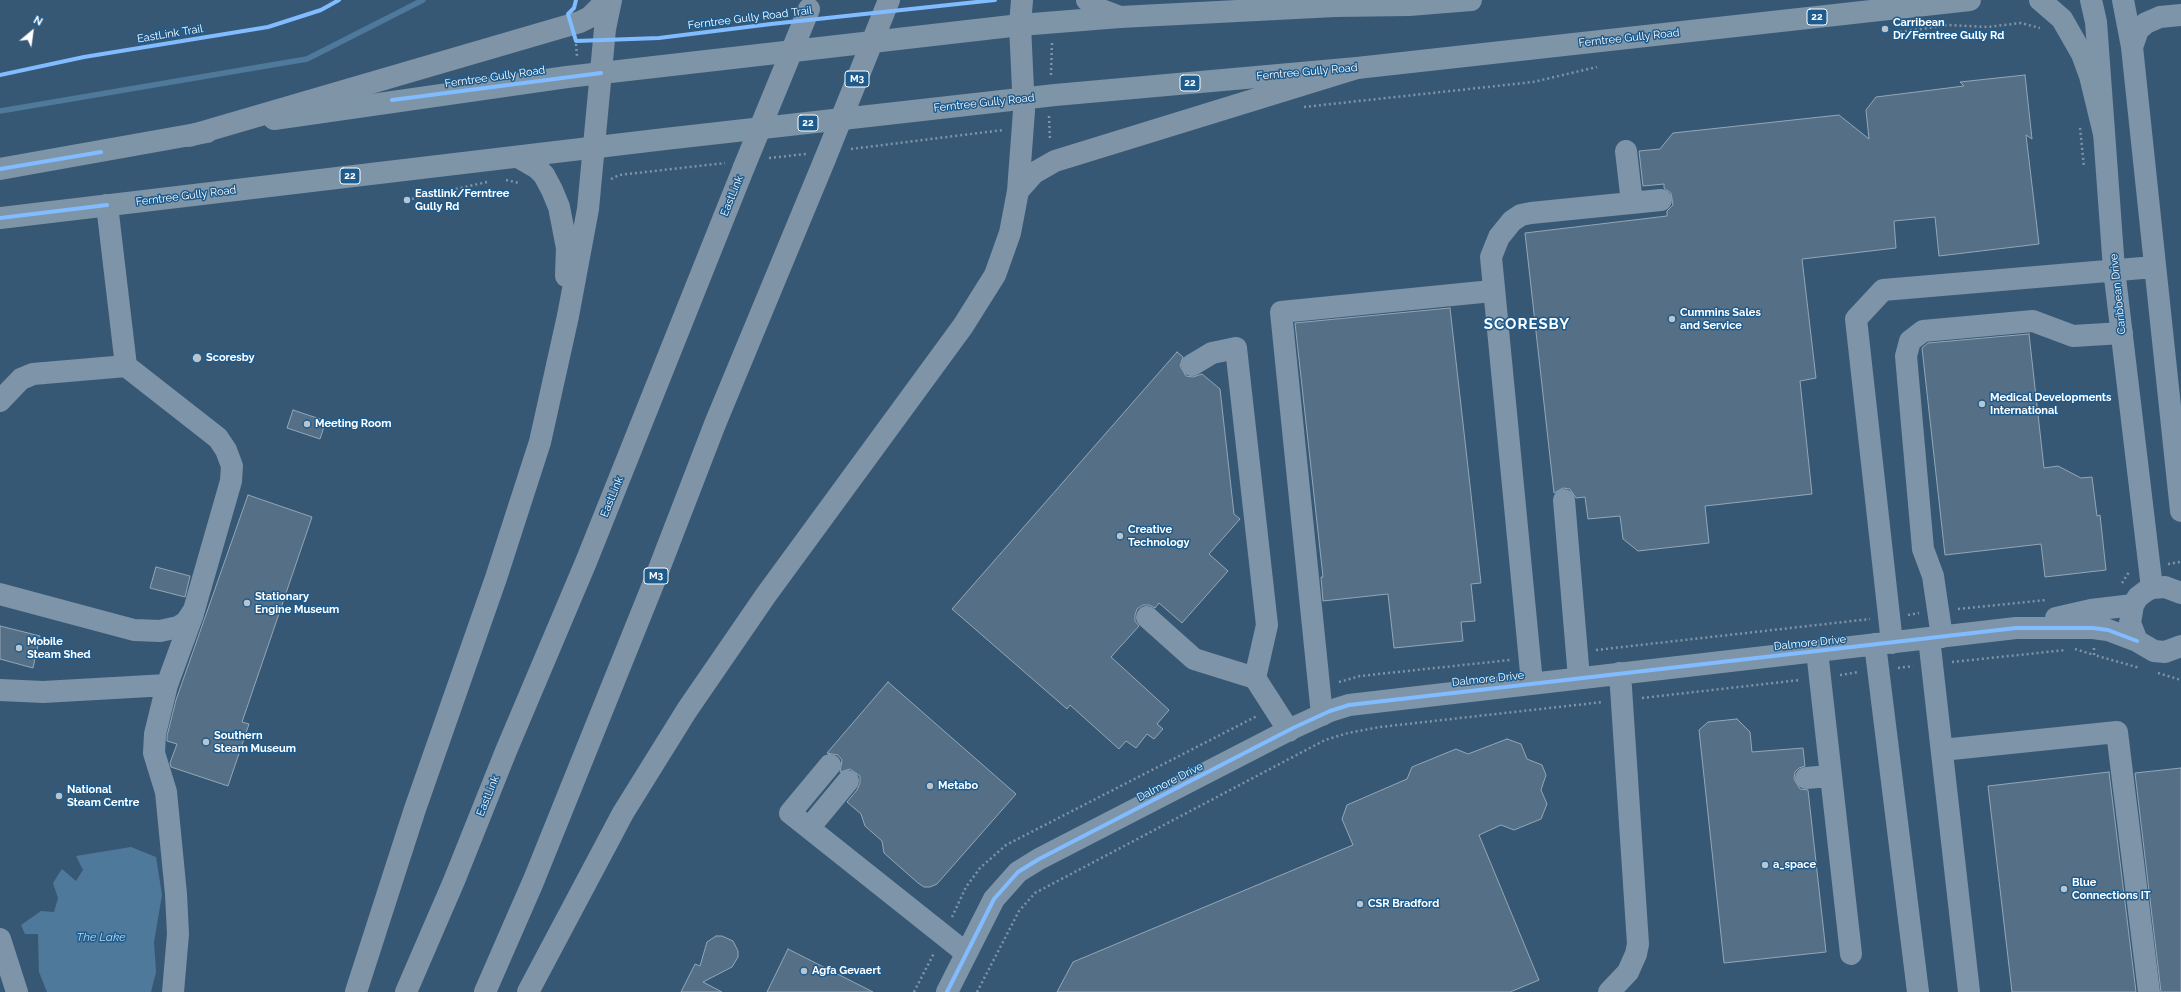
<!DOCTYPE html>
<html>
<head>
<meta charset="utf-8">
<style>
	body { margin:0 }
	#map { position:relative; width:2181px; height:992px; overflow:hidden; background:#375874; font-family:Raleway,sans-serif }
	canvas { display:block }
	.north { position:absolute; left:12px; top:12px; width:40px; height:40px; -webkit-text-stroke:3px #1e5b8d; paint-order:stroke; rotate:29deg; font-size:11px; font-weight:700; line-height:16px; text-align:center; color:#fff }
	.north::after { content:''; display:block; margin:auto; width:14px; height:18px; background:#fff; clip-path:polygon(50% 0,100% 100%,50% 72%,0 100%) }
</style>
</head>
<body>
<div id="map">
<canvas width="2181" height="992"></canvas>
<div class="north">N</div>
</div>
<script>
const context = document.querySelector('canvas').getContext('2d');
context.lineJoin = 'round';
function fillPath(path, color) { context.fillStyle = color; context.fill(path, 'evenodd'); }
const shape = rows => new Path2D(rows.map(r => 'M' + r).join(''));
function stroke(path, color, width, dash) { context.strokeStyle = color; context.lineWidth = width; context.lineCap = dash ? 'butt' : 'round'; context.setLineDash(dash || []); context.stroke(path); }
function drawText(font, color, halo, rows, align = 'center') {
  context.font = font + ' Raleway,sans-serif'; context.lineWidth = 3; context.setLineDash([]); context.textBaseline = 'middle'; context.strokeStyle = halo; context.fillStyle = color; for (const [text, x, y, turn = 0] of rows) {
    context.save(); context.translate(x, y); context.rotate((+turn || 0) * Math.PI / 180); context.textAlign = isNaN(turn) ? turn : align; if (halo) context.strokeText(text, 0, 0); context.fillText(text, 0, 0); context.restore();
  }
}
fillPath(shape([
	[131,847,156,857,162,895,154,942,156,972,151,992,47,992,39,972,38,934,25,934,21,925,41,911,54,912,58,898,53,883,62,869,76,881,83,870,76,856]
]), '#4f799b');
stroke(shape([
	[0,111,307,59,423,0]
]), '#4f799b', 5.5);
const building = shape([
	[2025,75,2032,139,2026,135,2039,244,1939,256,1935,217,1894,221,1896,248,1802,259,1816,378,1800,381,1812,494,1705,506,1709,543,1638,551,1623,539,1620,516,1588,519,1585,497,1576,498,1570,489,1563,488,1554,493,1525,233,1667,216,1667,211,1673,205,1671,193,1664,188,1664,184,1643,186,1639,151,1660,149,1673,133,1839,115,1869,139,1866,110,1876,97,1964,86,1960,82,2025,75],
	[1450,308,1481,583,1471,584,1475,621,1461,622,1463,641,1394,648,1388,594,1323,601,1321,577,1323,577,1295,323,1450,308],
	[2029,334,2044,468,2058,466,2081,478,2092,477,2097,516,2100,515,2106,570,2045,577,2041,544,1945,555,1922,348,1928,343,2029,334],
	[1177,352,1183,357,1180,366,1186,376,1193,377,1202,374,1220,389,1234,514,1240,519,1209,554,1228,571,1182,623,1159,603,1155,608,1149,605,1143,605,1137,609,1135,615,1135,621,1139,626,1111,657,1169,710,1157,724,1163,729,1154,739,1147,734,1136,748,1126,741,1119,749,1070,705,1067,709,952,609,1177,352],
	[293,410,326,421,320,439,287,428,293,410],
	[248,495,312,517,242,722,249,724,228,786,171,767,170,763,177,744,167,741,167,736,176,700,248,495],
	[156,567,190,576,185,597,150,588,156,567],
	[0,626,40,636,33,668,0,659,0,626],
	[888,682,1016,794,937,884,930,887,924,887,918,883,884,853,882,841,865,826,861,814,847,802,857,790,860,783,860,776,850,769,840,772,842,760,838,755,827,753,888,682],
	[1737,719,1750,732,1752,752,1803,748,1805,766,1799,768,1795,772,1794,779,1800,789,1808,790,1826,952,1724,963,1699,730,1708,722,1737,719],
	[1507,739,1521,744,1527,759,1542,765,1546,775,1541,790,1547,804,1541,819,1514,830,1501,825,1479,835,1539,980,1510,992,1057,992,1073,962,1353,845,1342,819,1347,805,1407,779,1412,767,1456,749,1468,754,1507,739],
	[2181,768,2181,992,2161,992,2135,773,2181,768],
	[2109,772,2136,992,2012,992,1988,786,2109,772],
	[716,936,722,936,733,941,738,951,738,957,732,967,703,982,722,992,681,992,695,964,700,966,707,942,716,936],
	[788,949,873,992,767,992,788,949]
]);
fillPath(building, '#557086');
stroke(building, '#93a6b6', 1);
stroke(shape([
	[1900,32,1949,25,1987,27,2021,23,2040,28],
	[576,44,577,56],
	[1051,75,1052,42],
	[1304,107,1533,82,1597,67],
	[1049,116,1050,141],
	[2080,128,2084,167],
	[851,149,1003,130],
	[769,158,806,154],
	[611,179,619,175,725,163],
	[506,180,519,183],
	[407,200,487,182],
	[2168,564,2180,562],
	[2122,583,2129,572],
	[1958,609,2046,600],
	[1908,615,1919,613],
	[2094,648,2094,655,2140,668],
	[2075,649,2094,655],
	[1596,650,1870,619],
	[1952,662,2066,650],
	[1898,668,1913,666],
	[2158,673,2181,680],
	[1840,675,1859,672],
	[1339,682,1360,676,1510,660],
	[1642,698,1800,680],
	[952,917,966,887,980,868,1006,845,1257,716],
	[914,992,934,953],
	[977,992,1019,911,1035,893,1325,740,1348,733,1380,727,1603,702]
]), '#7e94a8', 2.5, [2, 3]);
stroke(shape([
	[2091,0,2096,22,2114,269,2152,588],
	[2123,0,2132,47,2181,511],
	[2132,47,2138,30,2146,23,2160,17,2181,15],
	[1626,151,1632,203],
	[107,205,126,366],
	[1192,365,1212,353,1236,348,1267,625,1255,678,1289,731],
	[0,401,21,379,33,374,126,366,218,438,226,450,232,466,231,481,194,610,186,622,178,627,160,631,134,630,0,594],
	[1564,500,1579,678],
	[2181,593,2165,587,2152,588,2146,591,2138,597,2133,605,2130,623,2137,641,2154,651,2165,652,2181,646],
	[1147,617,1194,659,1255,678],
	[2056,618,2091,610,2133,605],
	[1942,637,1933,576,1923,549,1906,356,1910,341,1923,331,2033,321,2073,336,2122,333],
	[1929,638,1969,992],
	[1892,643,1856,319,1883,290,2154,267],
	[1875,644,1918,992],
	[1817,651,1851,954],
	[1532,683,1491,257,1499,237,1512,221,1521,215,1531,213,1661,200],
	[167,685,155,734,154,753,166,792,176,894,178,934,173,992],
	[0,690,43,692,167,685,193,614],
	[1322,715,1281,312,1492,291],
	[1942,750,2117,732,2149,992],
	[830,765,790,813,966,953],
	[1806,778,1831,776],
	[809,828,848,781],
	[0,939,17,992],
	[947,992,994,899,1018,872,1039,859,1293,728,1330,711,1349,705,2016,628,2093,628,2108,630,2137,641],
	[1609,992,1628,972,1636,954,1638,944,1620,673]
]), '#7e94a8', 22);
stroke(shape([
	[2040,0,2062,19,2082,54,2090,76,2104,134],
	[274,119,567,77,1020,25,1120,17,1335,6,1409,5,1471,0],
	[0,169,207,132],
	[0,218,665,139,1055,95,1357,68,1970,0]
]), '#7e94a7', 22);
stroke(shape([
	[1087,0,1099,9,1120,17],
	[189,136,580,22,590,17,607,0],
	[518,157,537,168,544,175,552,190,559,207,567,248,566,276],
	[1018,191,1034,173,1055,161,1357,68],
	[356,992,415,809,496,578,540,442,568,316,588,209,605,29,611,0],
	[406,992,454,881,506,751,586,562,744,167],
	[485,992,533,882,652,587,715,424,825,159],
	[528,992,623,813,687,710,766,595,963,326,995,275,1010,233,1018,191,1024,111,1020,25,1022,0]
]), '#7f94a7', 22);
stroke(shape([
	[825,159,889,0],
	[744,167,809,9]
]), '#7f94a7', 22);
stroke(shape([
	[576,0,574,8,568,14,576,41,659,38,771,24,995,0],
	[0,75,84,57,268,27,321,10,339,0],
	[392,100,601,73],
	[0,169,101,152],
	[0,218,107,205],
	[947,992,994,899,1018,872,1039,859,1293,728,1330,711,1349,705,2016,628,2093,628,2108,630,2137,641]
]), '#80bcff', 4);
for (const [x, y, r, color] of [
	[1885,29,4,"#b9c5ce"],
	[407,200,4,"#b9c5ce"],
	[1672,319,4,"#b9c5ce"],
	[197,358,5,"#b9c5ce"],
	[1982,404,4,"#b9c5ce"],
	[307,424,4,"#b9c5ce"],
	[1120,536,4,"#b9c5ce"],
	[247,603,4,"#b9c5ce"],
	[19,648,4,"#b9c5ce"],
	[206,742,4,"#b9c5ce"],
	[930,786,4,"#b9c5ce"],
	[59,796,4,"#b9c5ce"],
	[1765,865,4,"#b9c5ce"],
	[2064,889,4,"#b9c5ce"],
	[1360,904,4,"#b9c5ce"],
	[804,971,4,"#b9c5ce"]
]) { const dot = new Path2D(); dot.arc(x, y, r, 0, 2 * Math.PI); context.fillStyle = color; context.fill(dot); stroke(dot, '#1e5b8d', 1.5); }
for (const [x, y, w] of [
	[1817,17,20],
	[857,79,24],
	[1190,83,20],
	[808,123,20],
	[350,176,20],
	[656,576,24]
]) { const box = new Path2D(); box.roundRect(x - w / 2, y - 8, w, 16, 3); context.fillStyle = '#1e5b8d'; context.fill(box); stroke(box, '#fff', 1); }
drawText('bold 10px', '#fff', null, [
	["22",1817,17],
	["M3",857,79],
	["22",1190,83],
	["22",808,123],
	["22",350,176],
	["M3",656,576]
]);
drawText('11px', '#fff', '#1e5b8d', [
	["Ferntree Gully Road Trail",750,18,-7],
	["EastLink Trail",170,34,-9],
	["Ferntree Gully Road",1629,38,-6],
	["Ferntree Gully Road",1307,72,-5],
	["Ferntree Gully Road",495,77,-8],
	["Ferntree Gully Road",984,103,-6],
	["Ferntree Gully Road",186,196,-7],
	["EastLink",732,196,-68],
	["Caribbean Drive",2118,294,-96],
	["EastLink",612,497,-68],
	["Dalmore Drive",1810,643,-6],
	["Dalmore Drive",1488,679,-6],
	["Dalmore Drive",1170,782,-27],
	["EastLink",488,796,-68]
]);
drawText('bold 11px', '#fff', '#1e5b8d', [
	["Carribean",1893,23],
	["Dr/Ferntree Gully Rd",1893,36],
	["Eastlink/Ferntree",415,194],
	["Gully Rd",415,207],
	["Cummins Sales",1680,313],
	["and Service",1680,326],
	["Scoresby",206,358],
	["Medical Developments",1990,398],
	["International",1990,411],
	["Meeting Room",315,424],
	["Creative",1128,530],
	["Technology",1128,543],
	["Stationary",255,597],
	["Engine Museum",255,610],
	["Mobile",27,642],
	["Steam Shed",27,655],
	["Southern",214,736],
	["Steam Museum",214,749],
	["Metabo",938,786],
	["National",67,790],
	["Steam Centre",67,803],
	["a_space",1773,865],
	["Blue",2072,883],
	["Connections IT",2072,896],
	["CSR Bradford",1368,904],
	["Agfa Gevaert",812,971]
], 'left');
drawText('italic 12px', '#b7daf4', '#1e5b8d', [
	["The Lake",101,937]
]);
context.letterSpacing = '1px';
drawText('bold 15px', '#fff', '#1e5b8d', [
	["SCORESBY",1527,324]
]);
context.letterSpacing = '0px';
</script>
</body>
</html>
